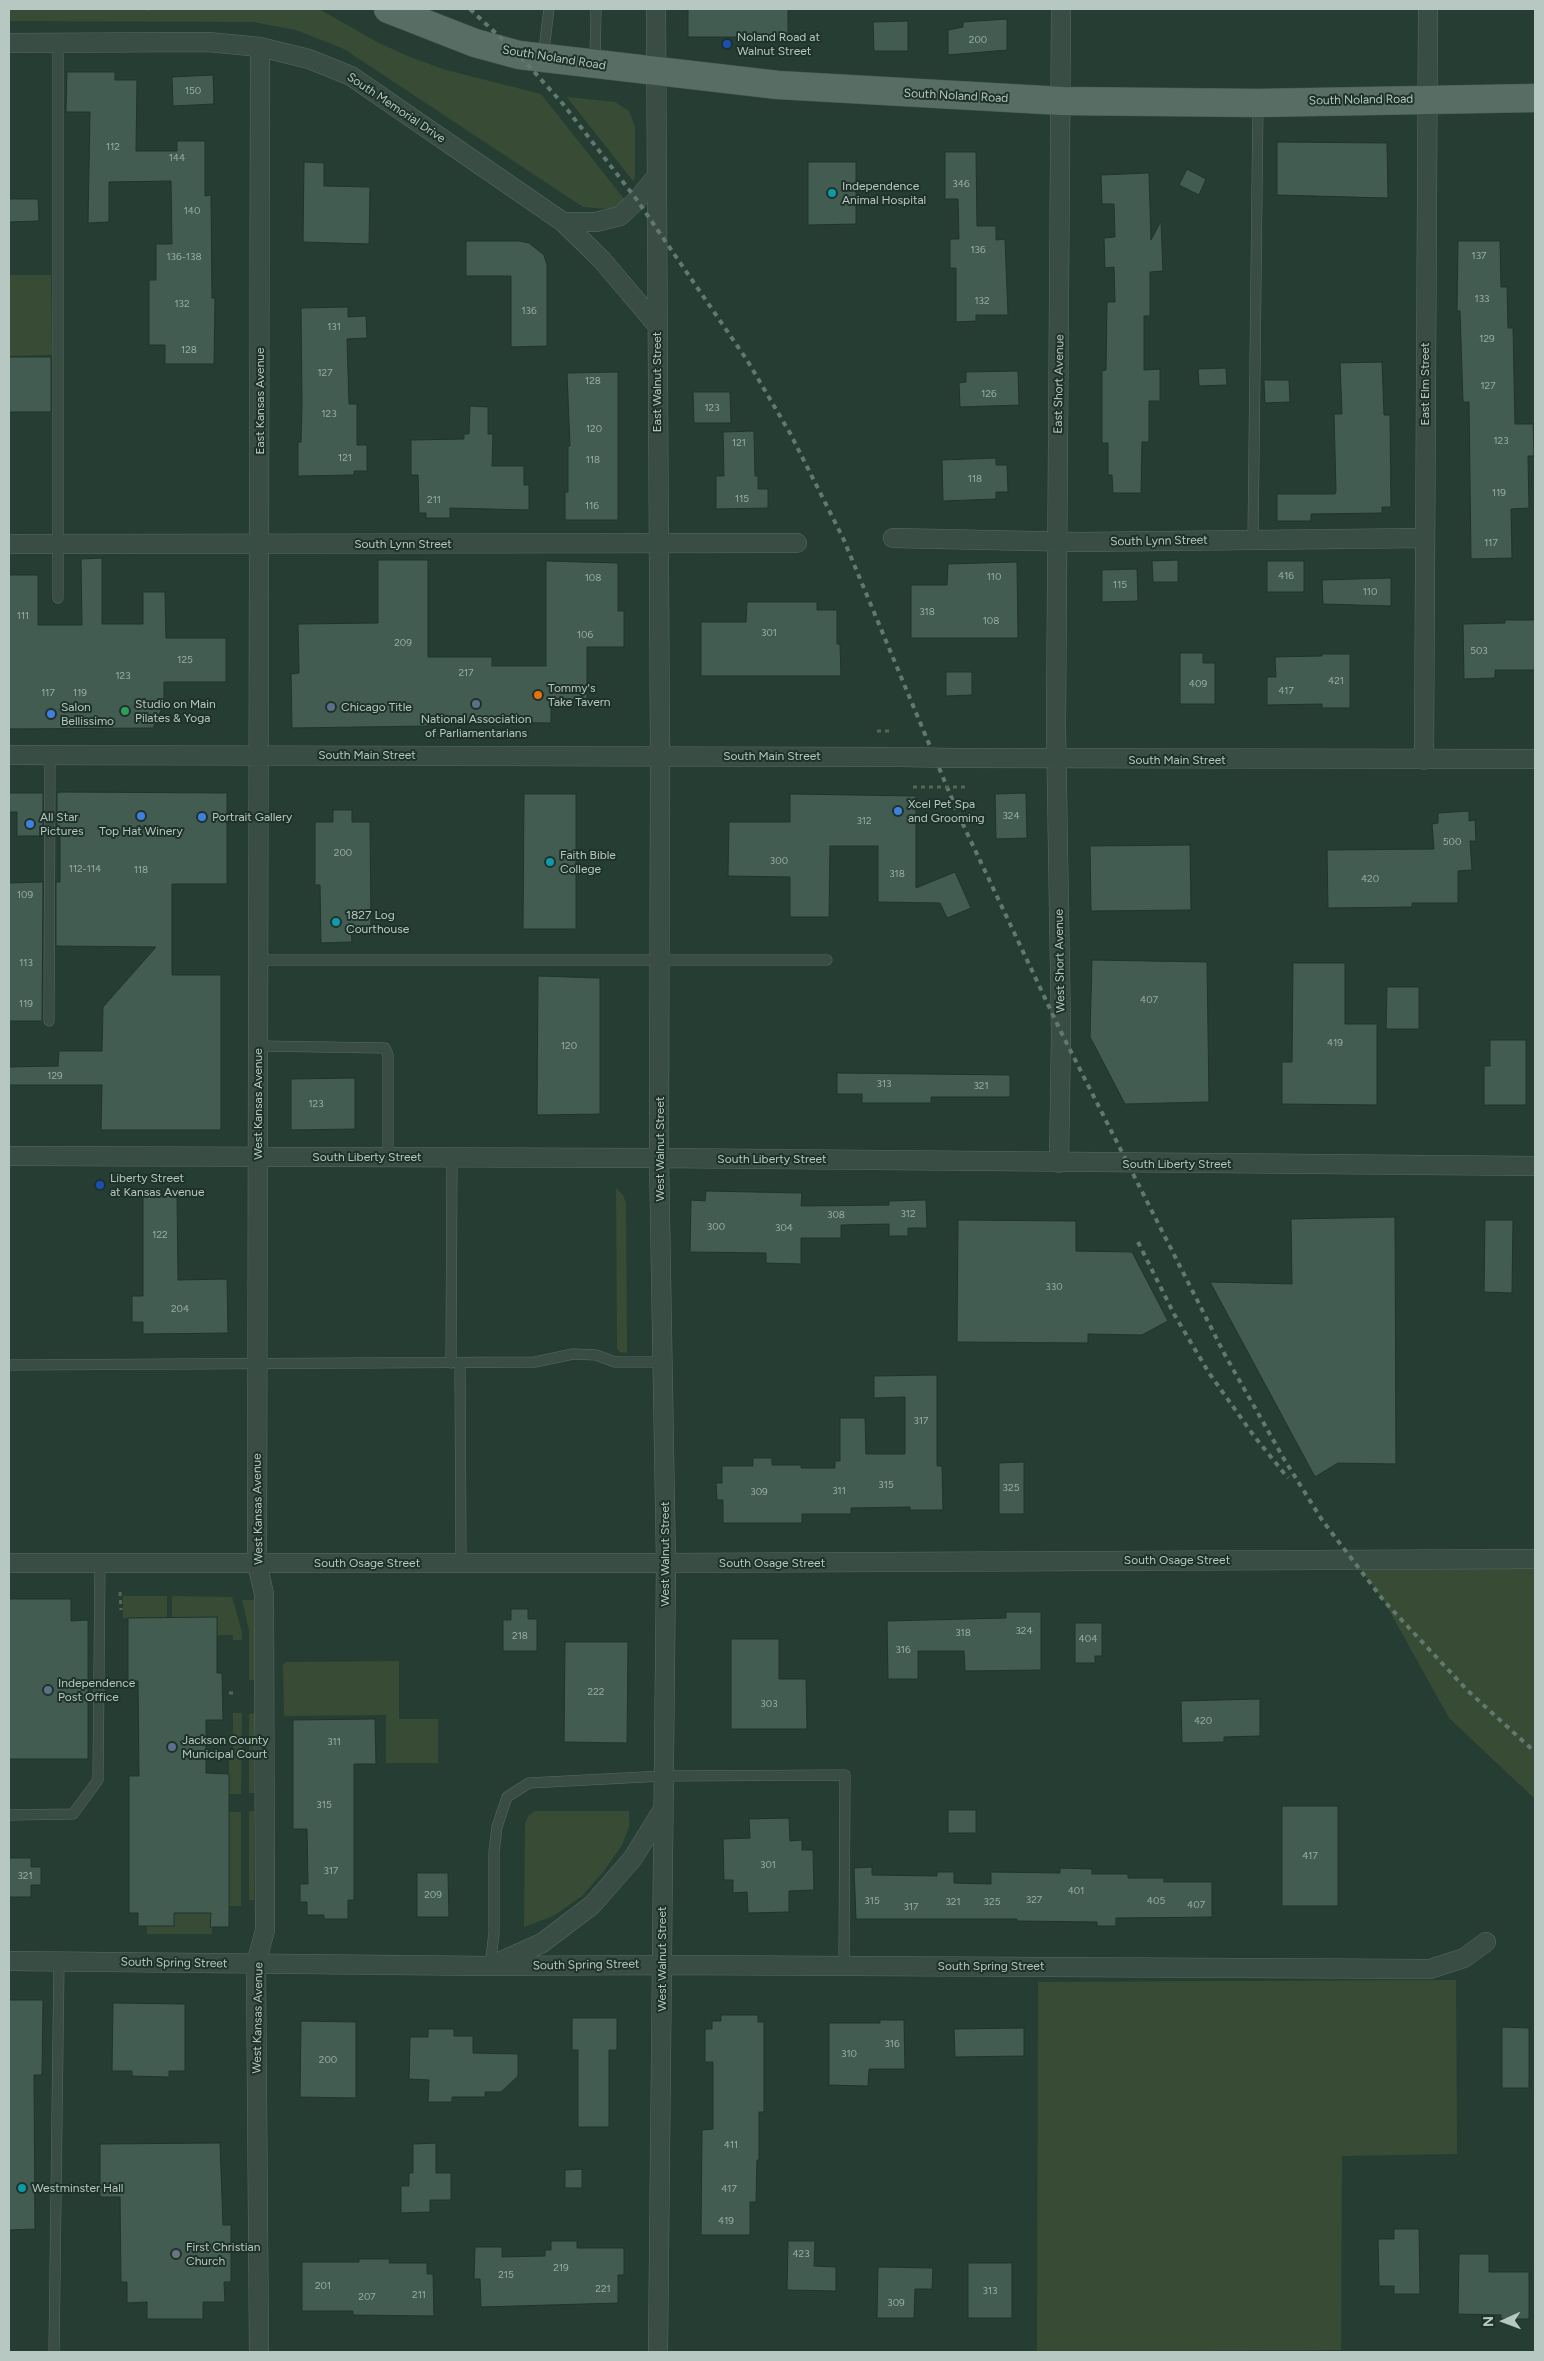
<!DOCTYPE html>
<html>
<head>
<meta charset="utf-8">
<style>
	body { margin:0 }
	#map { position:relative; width:1544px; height:2361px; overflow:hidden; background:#263d33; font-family:Figtree,sans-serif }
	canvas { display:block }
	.frame { position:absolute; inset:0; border:10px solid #b6c8c1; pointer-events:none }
	.north { position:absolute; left:1479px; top:2296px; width:50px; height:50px; -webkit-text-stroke:4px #1f322a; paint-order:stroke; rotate:268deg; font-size:14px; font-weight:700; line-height:20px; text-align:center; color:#b6c8c1 }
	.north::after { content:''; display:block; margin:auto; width:18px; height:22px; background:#b6c8c1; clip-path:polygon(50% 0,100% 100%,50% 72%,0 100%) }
</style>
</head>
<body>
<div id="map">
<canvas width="1544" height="2361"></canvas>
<div class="frame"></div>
<div class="north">N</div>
</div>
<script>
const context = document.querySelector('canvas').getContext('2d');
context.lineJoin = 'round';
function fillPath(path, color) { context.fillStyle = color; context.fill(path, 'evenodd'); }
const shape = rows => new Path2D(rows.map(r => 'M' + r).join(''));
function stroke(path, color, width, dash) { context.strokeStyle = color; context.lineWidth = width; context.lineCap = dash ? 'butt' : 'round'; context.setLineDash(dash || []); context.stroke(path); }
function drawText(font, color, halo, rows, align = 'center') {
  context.font = font + ' Figtree,sans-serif'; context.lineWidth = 4; context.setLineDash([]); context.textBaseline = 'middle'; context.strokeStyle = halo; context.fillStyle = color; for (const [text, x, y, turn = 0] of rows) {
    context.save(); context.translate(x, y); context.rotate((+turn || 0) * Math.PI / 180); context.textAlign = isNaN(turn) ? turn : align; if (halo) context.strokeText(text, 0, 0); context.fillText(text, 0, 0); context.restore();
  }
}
fillPath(shape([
	[9,9,319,9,377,42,410,57,446,70,541,94,625,200,616,207,608,209,583,207,344,49,296,30,253,22,9,21],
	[567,97,615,102,629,111,635,127,635,177,633,181],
	[9,275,51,275,52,355,9,356],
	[616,1188,623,1195,626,1203,627,1353,620,1352,617,1348],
	[1353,1559,1535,1559,1535,1799,1449,1718,1384,1601],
	[123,1596,167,1596,167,1617,123,1618],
	[172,1596,232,1597,242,1632,242,1640,233,1640,233,1635,217,1635,217,1617,172,1617],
	[242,1600,255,1600,255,1680,249,1680,249,1630],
	[399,1661,399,1719,438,1719,438,1763,386,1763,386,1715,284,1716,283,1664,287,1662],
	[233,1713,242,1713,241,1794,229,1794,229,1753,233,1753],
	[255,1713,254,1793,249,1793,249,1714],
	[249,1811,254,1811,254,1900,249,1900],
	[535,1811,629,1811,629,1827,622,1845,604,1871,582,1896,553,1916,524,1927,525,1824,528,1816],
	[229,1812,241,1812,241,1906,229,1906],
	[174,1913,211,1913,212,1934,147,1934,147,1926,174,1926],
	[1456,1980,1457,2154,1342,2156,1341,2350,1037,2352,1038,1982]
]), '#384c35');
const building = shape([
	[688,9,788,9,788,37,688,37,688,9],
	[1007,19,1007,50,948,55,948,30,963,27,963,22,1007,19],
	[908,21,908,51,874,51,873,22,908,21],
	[67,72,115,72,115,80,137,80,136,151,177,151,177,141,205,141,205,196,211,195,212,298,215,298,214,364,165,364,165,345,149,345,149,280,156,280,156,244,172,244,171,181,109,182,109,222,88,223,90,112,66,112,67,72],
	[213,75,214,104,173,106,172,77,213,75],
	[1277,142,1387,143,1388,198,1277,195,1277,142],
	[945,152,976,152,977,226,996,226,996,240,1005,239,1008,315,976,315,976,321,956,322,956,268,950,268,950,239,959,239,958,199,945,199,945,152],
	[304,162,324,163,324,186,370,187,369,244,303,242,304,162],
	[808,162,856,162,856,224,808,225,808,162],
	[1187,169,1206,179,1199,195,1179,185,1187,169],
	[1149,173,1151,240,1161,221,1163,271,1150,272,1150,316,1144,316,1144,370,1160,369,1160,401,1149,401,1149,442,1142,442,1141,493,1113,493,1112,475,1108,475,1108,443,1102,443,1102,371,1106,370,1107,302,1115,302,1114,267,1105,268,1104,238,1115,237,1114,204,1102,204,1101,175,1149,173],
	[9,199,38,199,39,221,9,222,9,199],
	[466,241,519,241,529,243,544,255,547,265,547,346,511,347,511,276,466,276,466,241],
	[1458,241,1500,241,1501,287,1507,287,1508,328,1513,328,1515,424,1533,424,1534,456,1528,456,1529,508,1511,509,1512,558,1471,559,1469,402,1463,402,1460,311,1457,311,1458,241],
	[348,307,348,317,366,316,367,338,347,339,349,404,357,404,357,445,367,445,367,471,354,471,354,475,298,476,298,442,301,442,302,404,301,308,348,307],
	[9,357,51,357,51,412,9,412,9,357],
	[1382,362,1384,415,1390,415,1391,507,1382,507,1382,513,1311,514,1311,521,1277,521,1277,494,1335,494,1336,491,1334,414,1342,414,1340,363,1382,362],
	[1226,368,1227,385,1199,386,1198,369,1226,368],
	[1018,371,1019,405,960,407,959,383,966,382,966,372,1018,371],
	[618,372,618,520,565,520,565,492,568,492,568,446,570,446,567,373,618,372],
	[1264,380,1289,380,1290,402,1265,403,1264,380],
	[693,392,730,392,731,423,694,423,693,392],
	[470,406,488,407,488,434,493,434,492,466,524,466,524,485,529,485,529,510,450,508,450,518,426,518,426,513,419,513,418,475,411,475,411,440,464,439,464,434,469,434,470,406],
	[754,431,755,476,758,476,758,489,768,489,768,508,716,509,716,476,724,476,723,432,754,431],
	[996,458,996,465,1007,465,1008,492,996,492,996,499,943,501,942,460,996,458],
	[102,558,102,624,143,624,143,592,165,592,166,638,226,638,226,682,164,682,164,704,153,728,9,729,9,575,38,575,38,625,82,625,81,559,102,558],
	[378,560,428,560,428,657,492,657,492,666,546,666,546,561,618,563,618,611,624,611,624,647,587,647,587,699,551,700,551,723,428,722,428,726,292,728,291,674,299,673,298,624,378,623,378,560],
	[1178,560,1178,582,1153,582,1152,561,1178,560],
	[1267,561,1304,561,1304,592,1267,592,1267,561],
	[1017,562,1018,638,911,638,911,585,947,585,948,564,1017,562],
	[1137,569,1138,601,1102,602,1102,570,1137,569],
	[1391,578,1391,606,1323,604,1322,580,1391,578],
	[747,602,817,602,817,610,837,610,837,644,840,644,841,676,701,676,701,622,746,622,747,602],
	[1505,620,1535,620,1535,670,1495,670,1495,678,1464,679,1463,624,1505,623,1505,620],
	[1180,653,1203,653,1203,663,1215,663,1215,704,1180,704,1180,653],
	[1322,654,1350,654,1350,708,1322,708,1322,704,1267,705,1267,677,1276,677,1275,657,1322,656,1322,654],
	[946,672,972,672,972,695,946,696,946,672],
	[60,792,227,793,227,884,172,884,172,975,221,975,221,1130,101,1130,102,1085,9,1085,9,1067,58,1066,59,1051,102,1051,103,1007,156,947,56,946,56,882,60,882,60,836,57,836,57,793,60,792],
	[9,793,43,793,43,836,17,836,17,812,9,812,9,793],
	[1026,793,1027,838,996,839,995,794,1026,793],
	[524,794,576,794,576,929,523,929,524,794],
	[790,794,916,796,916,888,955,872,971,908,947,918,940,903,878,902,878,846,830,846,829,917,790,917,790,877,728,876,729,822,790,822,790,794],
	[333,810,352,810,352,822,370,822,371,929,351,928,352,942,321,943,320,885,315,885,315,822,333,822,333,810],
	[1469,811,1469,821,1475,820,1476,841,1470,841,1472,870,1458,871,1458,903,1412,903,1412,907,1328,908,1327,850,1434,849,1432,824,1438,823,1438,813,1469,811],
	[1190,845,1191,910,1091,911,1090,846,1190,845],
	[43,882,42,1021,9,1021,9,883,43,882],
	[1092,960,1207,962,1209,1102,1125,1104,1090,1037,1092,960],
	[1293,963,1345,963,1345,1024,1377,1024,1377,1105,1282,1104,1282,1062,1292,1062,1293,963],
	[538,976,600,978,600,1114,537,1115,538,976],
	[1387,987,1419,987,1419,1029,1386,1029,1387,987],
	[1490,1040,1526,1040,1526,1105,1484,1105,1484,1066,1490,1066,1490,1040],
	[837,1073,1010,1075,1010,1097,931,1097,931,1103,862,1103,862,1094,837,1094,837,1073],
	[355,1078,355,1129,291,1130,291,1079,355,1078],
	[706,1191,802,1193,801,1206,889,1205,889,1201,926,1200,927,1228,908,1228,908,1236,889,1236,889,1224,841,1225,841,1238,801,1238,801,1264,766,1263,766,1253,690,1252,691,1200,705,1201,706,1191],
	[143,1196,177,1196,178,1280,227,1279,228,1333,143,1334,143,1322,132,1322,132,1296,143,1296,143,1196],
	[1395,1217,1396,1464,1338,1463,1315,1477,1210,1282,1292,1284,1291,1219,1395,1217],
	[958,1220,1076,1221,1076,1251,1132,1252,1168,1321,1142,1335,1088,1334,1088,1343,957,1342,958,1220],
	[1485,1220,1513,1220,1512,1293,1484,1292,1485,1220],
	[937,1375,937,1466,942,1466,943,1510,910,1510,910,1507,851,1508,851,1514,802,1514,802,1523,723,1523,723,1500,717,1500,716,1483,722,1483,722,1466,753,1466,753,1458,772,1458,772,1465,801,1465,801,1468,835,1468,835,1461,840,1461,840,1418,865,1418,866,1454,905,1454,905,1397,874,1398,874,1376,937,1375],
	[1024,1462,1024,1514,999,1514,999,1463,1024,1462],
	[9,1599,71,1599,71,1621,88,1620,88,1759,9,1759,9,1599],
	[511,1609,528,1609,528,1619,537,1619,537,1651,503,1651,503,1620,511,1620,511,1609],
	[1006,1612,1041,1612,1041,1670,965,1671,964,1651,918,1651,918,1679,888,1679,887,1621,1006,1618,1006,1612],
	[217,1617,217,1673,222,1673,223,1720,206,1720,206,1773,229,1774,229,1927,210,1927,211,1913,174,1913,174,1926,138,1926,138,1913,129,1913,129,1776,139,1776,138,1681,128,1681,128,1618,217,1617],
	[1075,1623,1102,1623,1102,1656,1095,1656,1095,1663,1075,1663,1075,1623],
	[731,1639,779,1639,779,1679,806,1679,807,1729,731,1729,731,1639],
	[565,1642,628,1642,627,1743,564,1742,565,1642],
	[1260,1699,1260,1736,1224,1737,1224,1742,1182,1743,1181,1701,1260,1699],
	[375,1719,376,1764,354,1764,354,1900,348,1900,348,1919,324,1919,324,1915,307,1915,307,1902,300,1902,300,1884,308,1884,307,1829,293,1829,293,1720,375,1719],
	[1282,1806,1338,1806,1338,1906,1282,1906,1282,1806],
	[948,1810,976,1810,976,1833,948,1833,948,1810],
	[789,1818,790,1841,802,1840,802,1850,813,1850,814,1890,789,1891,789,1912,748,1913,747,1892,733,1893,733,1880,724,1880,723,1839,750,1838,749,1819,789,1818],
	[9,1858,31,1858,31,1867,41,1867,41,1885,31,1885,31,1897,9,1897,9,1858],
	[872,1867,872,1875,937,1876,937,1872,954,1872,954,1883,991,1884,991,1872,1060,1873,1060,1868,1092,1869,1092,1874,1128,1874,1128,1878,1164,1878,1164,1882,1212,1882,1212,1917,1116,1918,1116,1926,1097,1926,1097,1922,1017,1921,1017,1919,856,1919,854,1868,872,1867],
	[417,1873,448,1873,449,1917,417,1917,417,1873],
	[9,2000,43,2000,42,2075,34,2075,35,2229,9,2230,9,2000],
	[113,2003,185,2004,185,2071,169,2071,169,2077,132,2076,132,2071,112,2071,113,2003],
	[721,2015,758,2015,758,2022,764,2022,764,2112,759,2112,759,2160,757,2160,756,2202,750,2202,750,2235,701,2235,702,2130,713,2129,713,2062,705,2062,705,2029,712,2029,712,2021,721,2021,721,2015],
	[572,2018,617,2018,617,2050,609,2050,609,2127,578,2127,578,2050,572,2050,572,2018],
	[880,2020,904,2020,905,2069,869,2069,868,2086,829,2085,829,2023,880,2023,880,2020],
	[301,2021,356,2022,356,2098,300,2097,301,2021],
	[1502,2027,1529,2028,1529,2088,1502,2088,1502,2027],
	[1024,2028,1024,2056,955,2057,954,2029,1024,2028],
	[428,2029,454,2029,454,2036,473,2036,473,2053,518,2054,518,2076,501,2092,485,2092,485,2097,452,2097,452,2102,428,2102,429,2080,409,2079,410,2037,428,2037,428,2029],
	[220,2143,223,2225,231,2225,231,2282,224,2282,225,2302,203,2302,203,2319,147,2319,147,2302,127,2303,127,2282,121,2282,120,2197,100,2197,100,2144,220,2143],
	[436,2143,436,2173,451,2173,451,2200,430,2200,430,2212,401,2213,401,2186,409,2186,409,2173,413,2173,413,2144,436,2143],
	[582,2169,582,2188,565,2188,565,2170,582,2169],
	[1394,2229,1419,2229,1420,2294,1394,2294,1394,2286,1379,2286,1378,2239,1394,2239,1394,2229],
	[551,2241,577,2241,577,2248,624,2248,624,2275,618,2275,618,2303,481,2307,480,2279,474,2279,475,2247,502,2247,502,2257,545,2256,545,2250,551,2250,551,2241],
	[788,2241,815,2241,814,2266,836,2267,836,2291,787,2290,788,2241],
	[1459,2254,1489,2254,1489,2272,1529,2272,1529,2319,1501,2319,1501,2315,1458,2314,1459,2254],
	[359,2259,390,2259,389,2263,427,2263,427,2274,433,2274,434,2316,353,2315,353,2311,302,2311,302,2262,359,2262,359,2259],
	[968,2263,1012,2263,1012,2318,968,2318,968,2263],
	[878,2267,933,2268,932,2289,915,2289,914,2318,877,2318,878,2267]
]);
fillPath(building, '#425c51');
stroke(building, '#21342c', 1);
const service = shape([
	[543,57,549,9],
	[595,62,596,9],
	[1253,540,1258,103],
	[58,598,58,43],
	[259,960,827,960],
	[49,1021,50,755],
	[259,1046,385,1048,388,1055,388,1157],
	[451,1363,452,1157],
	[460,1363,461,1563],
	[9,1365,535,1362,573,1354,596,1355,615,1362,663,1362],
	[9,1815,73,1814,98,1780,100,1563],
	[490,1966,494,1933,494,1852,497,1827,507,1797,529,1783,663,1776,845,1775,844,1966],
	[54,2352,59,1961]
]);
const minor = shape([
	[656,9,660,756,659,1158,666,1563,658,2352],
	[9,43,208,42,260,47,309,59,351,76,563,222,602,260,657,325],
	[563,222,596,222,620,216,637,200,656,177],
	[893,538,1080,542,1425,538],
	[9,544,797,543],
	[9,755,900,757],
	[956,758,1535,759],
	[1424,760,1428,9],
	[9,1156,659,1158,1535,1166],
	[1059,1163,1061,1032,1056,729,1061,9],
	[9,1563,666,1563,1535,1559],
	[9,1961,490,1966,662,1965,1430,1969,1464,1958,1486,1942],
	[497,1963,542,1943,592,1905,633,1858,662,1811],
	[259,2352,256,1964,265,1930,264,1594,257,1563,260,47]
]);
const primary = shape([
	[388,9,475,43,519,55,778,85,1062,101,1258,103,1535,98]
]);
stroke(service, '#586b63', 11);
stroke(minor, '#586b63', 20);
stroke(primary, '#465951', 29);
stroke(shape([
	[147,9,149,9],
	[877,731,891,731],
	[120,1592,121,1610],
	[229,1693,236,1693]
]), '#546856', 3, [4, 4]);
stroke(service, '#3a4d45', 10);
stroke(minor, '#3a4d45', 19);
stroke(primary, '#586d64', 28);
stroke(shape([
	[470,9,519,55,563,104,637,200,747,360,790,433,843,538,960,818,1061,1032,1225,1355,1284,1459,1322,1520,1384,1601,1468,1691,1535,1752],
	[1138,1242,1174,1314,1209,1373,1254,1436,1288,1478]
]), '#61796f', 4, [5, 5]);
const minorBridge = shape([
	[900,757,956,758]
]);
stroke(minorBridge, '#586b63', 20, []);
stroke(shape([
	[913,787,967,787]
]), '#546856', 3, [4, 4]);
stroke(minorBridge, '#3a4d45', 19);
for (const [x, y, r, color] of [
	[727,44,5,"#1a4fb4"],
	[832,193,5,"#0f9aa8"],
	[538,695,5,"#e8710a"],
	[476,704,5,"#5c6f8a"],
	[331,707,5,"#5c6f8a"],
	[125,711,5,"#2e9e5b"],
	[51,714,5,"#3f7fe0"],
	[898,811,5,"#3f7fe0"],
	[141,816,5,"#3f7fe0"],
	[202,817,5,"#3f7fe0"],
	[30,824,5,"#3f7fe0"],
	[550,862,5,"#0f9aa8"],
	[336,922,5,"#0f9aa8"],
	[100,1185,5,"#1a4fb4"],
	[48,1690,5,"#5c6f8a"],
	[172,1747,5,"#5c6f8a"],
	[22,2188,5,"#0f9aa8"],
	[176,2254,5,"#6b7280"]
]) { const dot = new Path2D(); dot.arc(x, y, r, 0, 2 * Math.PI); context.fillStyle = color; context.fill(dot); stroke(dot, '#1f322a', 2); }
drawText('10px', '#99ada5', null, [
	["200",978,40],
	["150",193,91],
	["112",113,147],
	["144",177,158],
	["346",961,184],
	["140",192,211],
	["136",978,250],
	["137",1479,256],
	["136-138",184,257],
	["133",1482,299],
	["132",982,301],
	["132",182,304],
	["136",529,311],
	["131",334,327],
	["129",1487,339],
	["128",189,350],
	["127",325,373],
	["128",593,381],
	["127",1488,386],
	["126",989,394],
	["123",712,408],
	["123",329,414],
	["120",594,429],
	["123",1501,441],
	["121",739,443],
	["121",345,458],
	["118",593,460],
	["118",975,479],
	["119",1499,493],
	["115",742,499],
	["211",434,500],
	["116",592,506],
	["117",1491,543],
	["416",1286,576],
	["110",994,577],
	["108",593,578],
	["115",1120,585],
	["110",1370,592],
	["318",927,612],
	["111",23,616],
	["108",991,621],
	["301",769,633],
	["106",585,635],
	["209",403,643],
	["503",1479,651],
	["125",185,660],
	["217",466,673],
	["123",123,676],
	["421",1336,681],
	["409",1198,684],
	["417",1286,691],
	["117",48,693],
	["119",80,693],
	["324",1011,816],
	["312",864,821],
	["500",1452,842],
	["200",343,853],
	["300",779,861],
	["112-114",85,869],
	["118",141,870],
	["318",897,874],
	["420",1370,879],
	["109",25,895],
	["113",26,963],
	["407",1149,1000],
	["119",26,1004],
	["419",1335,1043],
	["120",569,1046],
	["129",55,1076],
	["313",884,1084],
	["321",981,1086],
	["123",316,1104],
	["312",908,1214],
	["308",836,1215],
	["300",716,1227],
	["304",784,1228],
	["122",160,1235],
	["330",1054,1287],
	["204",180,1309],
	["317",921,1421],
	["315",886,1485],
	["325",1011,1488],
	["311",839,1491],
	["309",759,1492],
	["324",1024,1631],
	["318",963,1633],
	["218",520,1636],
	["404",1088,1639],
	["316",903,1650],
	["222",596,1692],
	["303",769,1704],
	["420",1203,1721],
	["311",334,1742],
	["315",324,1805],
	["417",1310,1856],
	["301",768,1865],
	["317",331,1871],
	["321",25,1876],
	["401",1076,1891],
	["209",433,1895],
	["327",1034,1900],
	["315",872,1901],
	["405",1156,1901],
	["321",953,1902],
	["325",992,1902],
	["407",1196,1905],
	["317",911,1907],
	["316",892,2044],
	["310",849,2054],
	["200",328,2060],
	["411",731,2145],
	["417",729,2189],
	["419",726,2221],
	["423",801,2254],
	["219",561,2268],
	["215",506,2275],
	["201",323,2286],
	["221",603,2289],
	["313",990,2291],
	["211",419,2295],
	["207",367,2297],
	["309",896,2303]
]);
drawText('12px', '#b6c8c1', '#1f322a', [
	["Noland Road at",737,37],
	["Walnut Street",737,51],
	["Independence",842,186],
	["Animal Hospital",842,200],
	["Tommy's",548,688],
	["Take Tavern",548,702],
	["Studio on Main",135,704],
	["Pilates & Yoga",135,718],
	["Salon",61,707],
	["Bellissimo",61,721],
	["Chicago Title",341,707],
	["National Association",476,719,"center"],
	["of Parliamentarians",476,733,"center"],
	["Xcel Pet Spa",908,804],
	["and Grooming",908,818],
	["All Star",40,817],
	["Pictures",40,831],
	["Portrait Gallery",212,817],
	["Top Hat Winery",141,831,"center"],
	["Faith Bible",560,855],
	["College",560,869],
	["1827 Log",346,915],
	["Courthouse",346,929],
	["Liberty Street",110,1178],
	["at Kansas Avenue",110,1192],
	["Independence",58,1683],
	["Post Office",58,1697],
	["Jackson County",182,1740],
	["Municipal Court",182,1754],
	["Westminster Hall",32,2188],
	["First Christian",186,2247],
	["Church",186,2261]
], 'left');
drawText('12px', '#b6c8c1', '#1f322a', [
	["South Noland Road",554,58,9],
	["South Noland Road",956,96,3],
	["South Noland Road",1361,100,-1],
	["South Memorial Drive",396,108,34],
	["East Walnut Street",657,382,-90],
	["East Short Avenue",1059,384,-89],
	["East Elm Street",1425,384,-90],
	["East Kansas Avenue",260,401,-90],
	["South Lynn Street",1159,541,-1],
	["South Lynn Street",403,544],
	["South Main Street",367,755],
	["South Main Street",772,756],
	["South Main Street",1177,760],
	["West Short Avenue",1060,961,-91],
	["West Kansas Avenue",258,1104,-90],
	["West Walnut Street",660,1149,-90],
	["South Liberty Street",367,1157],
	["South Liberty Street",772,1159],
	["South Liberty Street",1177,1164],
	["West Kansas Avenue",258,1509,-91],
	["West Walnut Street",665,1554,-90],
	["South Osage Street",1177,1560],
	["South Osage Street",367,1563],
	["South Osage Street",772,1563],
	["West Walnut Street",662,1959,-90],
	["South Spring Street",174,1963,1],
	["South Spring Street",586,1965,-1],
	["South Spring Street",991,1966],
	["West Kansas Avenue",258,2018,-89]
]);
</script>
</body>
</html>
